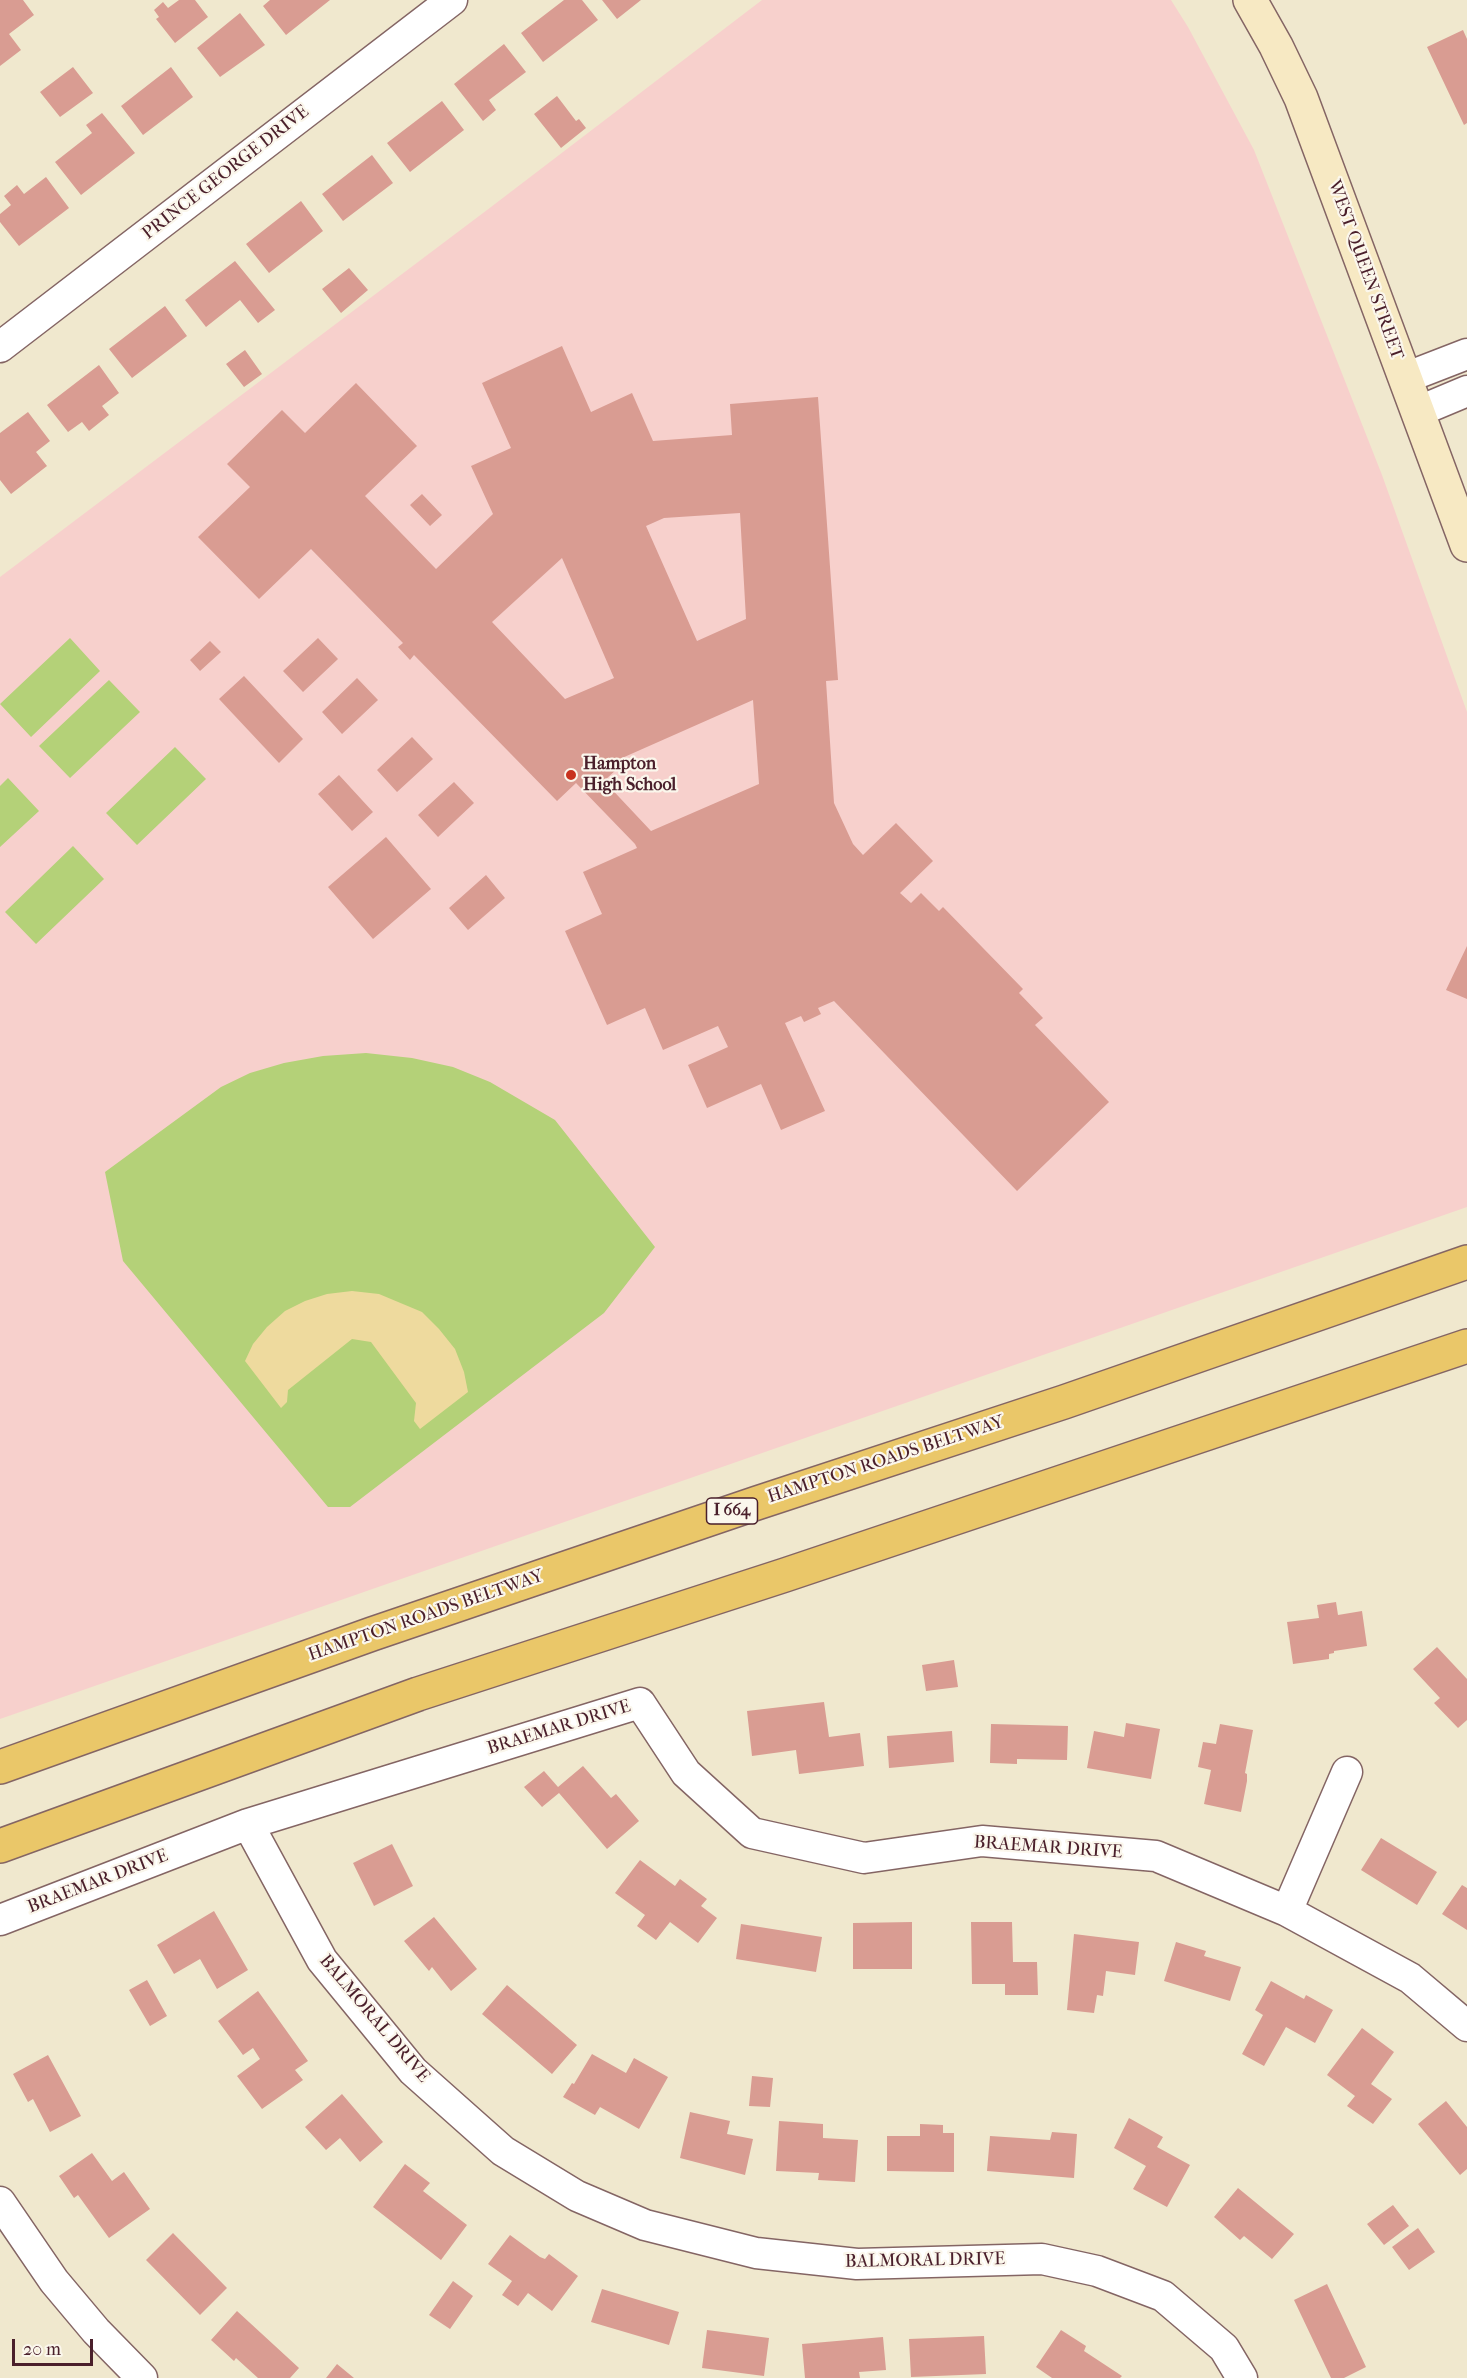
<!DOCTYPE html>
<html>
<head>
<meta charset="utf-8">
<style>
	body { margin:0 }
	#map { position:relative; width:1467px; height:2378px; overflow:hidden; background:#f0e8ce; font-family:"IM FELL French Canon",serif }
	canvas { display:block }
	.scale { position:absolute; left:12px; top:2339px; width:81px; height:27px; box-sizing:border-box; border:3px solid #4a1f2b; border-top:0; padding-left:8px; font-size:18px; line-height:21px; white-space:nowrap; color:#4a1f2b; -webkit-text-stroke:4px #fbf7ec; paint-order:stroke }
</style>
</head>
<body>
<div id="map">
<canvas width="1467" height="2378"></canvas>
<div class="scale">20 m</div>
</div>
<script>
const context = document.querySelector('canvas').getContext('2d');
context.lineJoin = 'round';
function fillPath(path, color) { context.fillStyle = color; context.fill(path, 'evenodd'); }
const shape = rows => new Path2D(rows.map(r => 'M' + r).join(''));
function stroke(path, color, width, dash) { context.strokeStyle = color; context.lineWidth = width; context.lineCap = dash ? 'butt' : 'round'; context.setLineDash(dash || []); context.stroke(path); }
function drawText(font, color, halo, rows, align = 'center') {
  context.font = font + ' "IM FELL French Canon",serif'; context.lineWidth = 4.5; context.setLineDash([]); context.textBaseline = 'middle'; context.strokeStyle = halo; context.fillStyle = color; for (const [text, x, y, turn = 0] of rows) {
    context.save(); context.translate(x, y); context.rotate((+turn || 0) * Math.PI / 180); context.textAlign = isNaN(turn) ? turn : align; if (halo) context.strokeText(text, 0, 0); context.fillText(text, 0, 0); context.restore();
  }
}
fillPath(shape([
	[762,0,1171,0,1188,27,1254,150,1382,475,1467,712,1467,1207,0,1719,0,577,491,207]
]), '#f7d0cc');
fillPath(shape([
	[70,638,100,671,31,737,0,704],
	[109,680,140,712,70,778,39,746],
	[175,747,206,779,137,845,106,813],
	[8,778,39,811,0,847,0,786],
	[73,846,104,879,36,944,5,912],
	[366,1053,412,1058,453,1067,490,1082,555,1120,655,1247,604,1313,350,1507,328,1507,123,1261,105,1172,221,1087,250,1073,284,1063,323,1056]
]), '#b4d178');
fillPath(shape([
	[352,1291,379,1294,422,1312,439,1329,455,1349,464,1372,468,1392,420,1429,414,1421,416,1403,371,1342,352,1339,288,1390,287,1402,281,1408,245,1361,253,1344,267,1327,285,1311,305,1301,327,1294]
]), '#eeda9e');
fillPath(shape([
	[0,0,23,0,34,15,9,34,21,50,0,66],
	[179,0,195,0,208,17,175,43,156,19,159,17,154,10,163,2,168,8],
	[270,0,330,0,286,35,263,6],
	[564,0,582,0,598,20,543,62,521,33],
	[602,0,641,0,617,19],
	[240,13,265,45,220,77,197,48],
	[1463,30,1467,39,1467,123,1464,125,1427,47],
	[504,44,526,72,489,100,496,110,483,121,454,84],
	[73,67,93,93,60,117,40,92],
	[171,67,193,97,143,135,121,106],
	[557,96,576,121,579,119,586,128,561,148,534,114],
	[442,101,464,130,410,172,387,143],
	[102,113,135,153,81,195,55,162,92,133,86,125],
	[372,155,393,183,343,221,322,194],
	[46,177,69,208,19,246,0,222,0,214,11,205,4,196,17,185,24,194],
	[301,201,323,231,269,273,246,244],
	[235,261,275,310,258,323,240,300,206,327,185,300],
	[349,268,368,290,341,313,322,289],
	[165,306,187,336,132,378,109,349],
	[562,346,591,412,632,393,653,441,732,435,730,404,818,397,838,680,826,681,834,803,853,844,863,855,896,823,933,861,900,893,911,903,921,893,939,911,943,907,1023,989,1019,993,1043,1018,1035,1025,1109,1102,1017,1191,834,1001,818,1008,821,1014,817,1016,804,1022,801,1016,785,1023,825,1111,781,1130,761,1084,707,1108,688,1065,728,1047,718,1026,663,1050,645,1008,607,1025,565,931,602,914,583,872,637,848,635,844,576,783,557,801,414,655,410,660,398,647,403,643,311,549,259,599,198,537,250,487,227,464,282,410,305,433,356,383,417,446,365,496,436,569,493,514,471,466,511,448,482,383],
	[740,513,746,619,697,641,646,526,664,518],
	[562,558,614,678,565,699,492,622],
	[753,700,759,784,651,831,604,781,618,768,613,762],
	[245,350,262,374,244,387,226,364],
	[99,365,119,393,102,406,109,415,89,431,82,422,68,432,47,405],
	[28,412,50,441,36,452,47,466,11,494,0,480,0,433],
	[422,494,442,515,430,526,410,505],
	[318,638,338,659,303,692,283,671],
	[210,641,221,652,200,671,190,660],
	[244,676,303,739,279,763,219,699],
	[357,678,378,700,342,734,322,712],
	[412,737,433,759,397,792,377,770],
	[339,775,373,812,352,831,318,794],
	[454,782,474,803,438,837,418,815],
	[386,837,431,889,373,939,328,887],
	[486,875,505,898,468,930,449,908],
	[1467,946,1467,999,1446,990],
	[1336,1602,1338,1615,1362,1611,1367,1646,1334,1651,1334,1653,1329,1654,1329,1659,1293,1664,1287,1622,1319,1618,1317,1605],
	[1437,1647,1467,1679,1467,1720,1458,1728,1434,1703,1440,1698,1413,1669],
	[954,1660,958,1687,926,1691,922,1665],
	[824,1702,829,1737,860,1733,864,1766,799,1774,796,1750,752,1756,747,1711],
	[1126,1723,1160,1729,1151,1779,1087,1768,1094,1731,1124,1737],
	[991,1724,1068,1726,1067,1760,1017,1759,1017,1764,990,1763],
	[1220,1724,1253,1730,1245,1773,1247,1774,1247,1781,1241,1812,1204,1804,1211,1770,1198,1767,1203,1742,1216,1744],
	[952,1731,954,1762,889,1768,887,1736],
	[583,1766,611,1798,616,1794,639,1821,607,1849,559,1793,542,1807,524,1787,544,1771,558,1787],
	[1381,1838,1437,1872,1417,1905,1361,1870],
	[392,1844,413,1886,374,1906,353,1863],
	[640,1860,675,1886,680,1879,707,1899,701,1906,717,1918,698,1943,670,1922,656,1940,637,1926,645,1915,615,1893],
	[1462,1885,1467,1888,1467,1930,1442,1914],
	[214,1911,248,1970,217,1989,200,1959,174,1974,157,1945],
	[434,1917,477,1969,451,1991,432,1967,429,1971,404,1941],
	[912,1922,912,1969,853,1969,853,1923],
	[971,1922,1012,1922,1013,1962,1037,1962,1038,1995,1005,1995,1005,1984,972,1984],
	[741,1924,822,1937,816,1972,736,1959],
	[1074,1934,1139,1942,1135,1975,1106,1971,1103,1996,1097,1995,1094,2013,1067,2010],
	[1176,1942,1206,1951,1204,1956,1241,1967,1230,2001,1164,1981],
	[147,1980,167,2016,150,2026,129,1990],
	[1271,1981,1304,1999,1306,1995,1333,2010,1315,2043,1286,2027,1264,2066,1242,2054,1263,2015,1255,2010],
	[507,1985,577,2045,552,2074,482,2014],
	[258,1991,308,2061,295,2070,303,2080,262,2109,237,2076,260,2059,253,2048,243,2055,218,2021],
	[1362,2028,1394,2052,1371,2084,1392,2099,1373,2124,1347,2106,1355,2096,1327,2075],
	[592,2054,626,2073,634,2058,668,2077,639,2129,600,2107,595,2115,563,2097,572,2083,574,2084],
	[48,2055,81,2116,50,2132,33,2099,28,2102,13,2074],
	[752,2076,773,2078,770,2107,749,2106],
	[342,2094,383,2142,360,2162,340,2138,326,2150,305,2127],
	[1446,2101,1467,2127,1467,2169,1460,2175,1418,2124],
	[690,2112,730,2121,727,2134,753,2139,745,2175,680,2158],
	[1129,2118,1163,2137,1157,2147,1190,2165,1167,2207,1133,2189,1146,2166,1114,2148],
	[779,2121,823,2124,823,2138,858,2140,855,2182,818,2180,819,2173,776,2171],
	[920,2124,943,2125,943,2133,954,2133,954,2172,887,2171,887,2136,920,2136],
	[1052,2132,1077,2134,1074,2178,987,2171,990,2136,1050,2140],
	[92,2153,112,2181,124,2172,150,2209,109,2238,78,2195,74,2198,59,2176],
	[405,2164,430,2183,423,2191,467,2225,441,2260,373,2207],
	[1238,2188,1294,2234,1272,2259,1244,2236,1240,2240,1214,2217],
	[1393,2205,1409,2226,1384,2245,1367,2224],
	[1418,2228,1435,2252,1409,2270,1392,2247],
	[173,2233,227,2288,200,2315,146,2260],
	[510,2235,540,2257,545,2259,549,2254,578,2276,552,2311,528,2293,518,2306,502,2295,512,2281,488,2264],
	[453,2281,473,2296,450,2329,429,2315],
	[1327,2284,1366,2367,1344,2378,1331,2378,1294,2300],
	[602,2289,679,2312,669,2345,591,2322],
	[237,2311,299,2368,290,2378,258,2378,236,2358,234,2361,211,2340],
	[707,2330,769,2338,764,2376,702,2368],
	[1061,2330,1086,2346,1084,2351,1122,2376,1120,2378,1052,2378,1036,2367],
	[984,2336,986,2374,911,2377,909,2339],
	[883,2337,886,2370,859,2372,860,2378,805,2378,802,2344],
	[337,2364,354,2378,326,2378]
]), '#d99c92');
const minor = shape([
	[0,347,452,0],
	[1405,378,1467,354],
	[1417,412,1467,391],
	[248,1824,322,1960,413,2071,503,2151,577,2196,645,2225,756,2253,857,2264,1042,2259,1097,2271,1163,2296,1224,2348,1242,2378],
	[1287,1911,1347,1772],
	[0,1920,248,1824,640,1703,686,1773,752,1833,864,1858,982,1841,1156,1856,1287,1911,1410,1978,1467,2026],
	[0,2202,54,2281,96,2331,142,2378]
]);
const secondary = shape([
	[1250,0,1276,46,1301,98,1467,545]
]);
const motorway = shape([
	[0,1767,372,1634,757,1503,1064,1402,1467,1262],
	[0,1846,418,1694,785,1575,1467,1346]
]);
stroke(minor, '#846564', 33);
stroke(secondary, '#846564', 36);
stroke(motorway, '#846564', 36);
stroke(minor, '#fff', 30);
stroke(secondary, '#f7e9c3', 33);
stroke(motorway, '#eac769', 33);
for (const [x, y, r, color] of [
	[571,775,6,"#c8321e"]
]) { const dot = new Path2D(); dot.arc(x, y, r, 0, 2 * Math.PI); context.fillStyle = color; context.fill(dot); stroke(dot, '#fbf7ec', 2); }
for (const [x, y, w] of [
	[732,1511,51]
]) { const box = new Path2D(); box.roundRect(x - w / 2, y - 13, w, 26, 4.5); context.fillStyle = '#fbf7ec'; context.fill(box); stroke(box, '#4a1f2b', 1.5); }
drawText('bold 16px', '#4a1f2b', null, [
	["I 664",732,1511]
]);
drawText('18px', '#4a1f2b', '#fbf7ec', [
	["PRINCE GEORGE DRIVE",226,173,-38],
	["WEST QUEEN STREET",1365,270,70],
	["HAMPTON ROADS BELTWAY",886,1460,-18],
	["HAMPTON ROADS BELTWAY",426,1616,-19],
	["BRAEMAR DRIVE",559,1728,-17],
	["BRAEMAR DRIVE",1048,1848,4],
	["BRAEMAR DRIVE",98,1882,-21],
	["BALMORAL DRIVE",374,2019,50],
	["BALMORAL DRIVE",925,2261,-1]
]);
drawText('bold 18px', '#4a1f2b', '#fbf7ec', [
	["Hampton",583,765],
	["High School",583,786]
], 'left');
</script>
</body>
</html>
